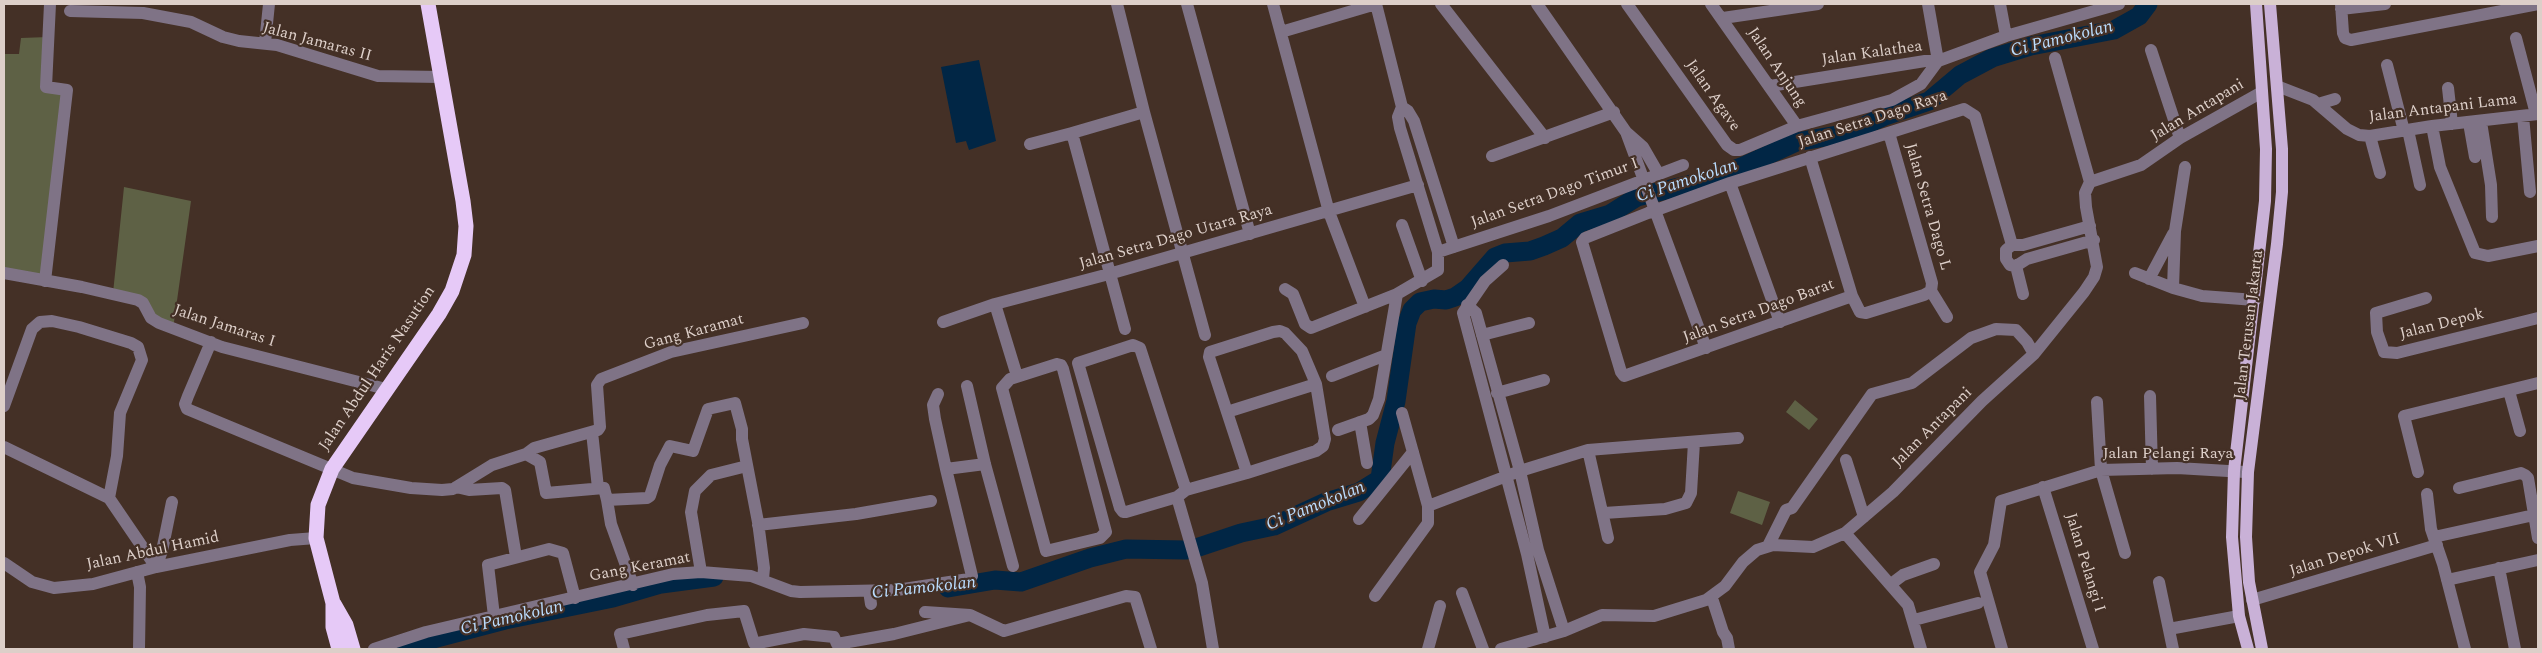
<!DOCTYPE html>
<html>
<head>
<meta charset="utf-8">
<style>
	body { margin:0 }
	#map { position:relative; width:2542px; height:653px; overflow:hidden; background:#443026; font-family:Spectral,serif }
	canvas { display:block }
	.frame { position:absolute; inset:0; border:5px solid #ddcfc9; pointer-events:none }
</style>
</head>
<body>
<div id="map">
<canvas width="2542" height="653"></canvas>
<div class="frame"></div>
</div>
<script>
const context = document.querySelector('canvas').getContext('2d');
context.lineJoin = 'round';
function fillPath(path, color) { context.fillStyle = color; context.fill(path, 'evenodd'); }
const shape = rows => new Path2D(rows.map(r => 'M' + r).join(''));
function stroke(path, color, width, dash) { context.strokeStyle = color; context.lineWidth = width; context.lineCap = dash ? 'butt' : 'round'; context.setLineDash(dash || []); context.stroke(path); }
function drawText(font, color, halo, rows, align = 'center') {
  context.font = font + ' Spectral,serif'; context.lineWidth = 4.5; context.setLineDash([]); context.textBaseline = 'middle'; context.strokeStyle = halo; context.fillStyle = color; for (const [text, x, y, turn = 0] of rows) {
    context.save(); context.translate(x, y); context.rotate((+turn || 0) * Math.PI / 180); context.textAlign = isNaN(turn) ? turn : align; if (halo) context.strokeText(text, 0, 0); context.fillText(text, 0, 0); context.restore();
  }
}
fillPath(shape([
	[48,37,46,87,67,90,45,281,4,273,4,54,19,54,21,38],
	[124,187,191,201,173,329,147,310,113,293],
	[1795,400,1818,419,1809,430,1786,412],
	[1738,491,1770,502,1762,525,1730,513]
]), '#5e6145');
fillPath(shape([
	[979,60,996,141,969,150,966,141,956,143,941,67]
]), '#012645');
stroke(shape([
	[948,588,995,580,1021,582,1090,558,1126,549,1186,550,1199,547,1241,533,1274,526,1326,502,1359,492,1380,479,1385,443,1396,401,1407,323,1412,310,1420,302,1434,299,1446,300,1455,297,1468,288,1495,257,1505,253,1530,251,1544,246,1562,238,1580,223,1610,214,1637,197,1704,181,1744,166,1796,142,1849,133,1885,116,1929,101,1960,75,1992,58,2031,46,2114,30,2139,16,2148,4],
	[404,649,414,644,505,620,613,598,661,584,714,577]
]), '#012645', 19);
stroke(shape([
	[1117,4,1144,112,1205,335],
	[1187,4,1250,234],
	[1273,4,1329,212,1365,307],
	[1441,4,1545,138],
	[1537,4,1626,132,1706,348],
	[1627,4,1727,145,1734,150,1740,150,1797,126,1892,100,1921,84,1938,61],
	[1711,4,1797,126],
	[1928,4,1938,61],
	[2000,4,2006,36],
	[2341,4,2343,33,2345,38,2351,40,2538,4],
	[2341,9,2385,4],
	[70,11,143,13,191,22,223,37,239,41,277,45,378,76,440,77],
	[1723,18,1818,4],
	[1281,32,1376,4],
	[2516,38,2536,114],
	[265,43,269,4],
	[2151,50,2180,138],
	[2055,58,2090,182],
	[2387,65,2404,131],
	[1770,86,1925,61,1938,61,2006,36,2119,4],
	[2277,86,2313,100,2347,129,2359,135,2370,136,2432,126,2538,114],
	[2448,88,2452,124],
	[2318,104,2335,99],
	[1402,107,1408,111,1414,121,1454,247],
	[2523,116,2530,192],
	[2481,122,2491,185,2492,217],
	[2469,123,2475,157],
	[2432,126,2440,167,2475,253,2488,256,2538,246],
	[2408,130,2420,185],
	[1626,132,1643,147,1658,173],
	[2370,136,2380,173],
	[1030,144,1072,133],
	[1492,156,1614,112],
	[1810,157,1852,296,1860,312,1866,313,1924,295,1931,291,1932,283,1889,133],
	[1730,183,1780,322],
	[1402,225,1422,281],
	[2012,245,2023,245,2090,226],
	[2012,245,2006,250,2006,259,2010,265,2016,266,2023,294],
	[1438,252,1549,216,1683,165],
	[1503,265,1485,281,1463,313,1527,554,1545,637],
	[2016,266,2027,259,2094,240],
	[4,273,82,287,138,300,143,303,151,318,159,323,222,347,386,389],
	[2135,273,2173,288,2202,296,2255,300],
	[2149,279,2173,234],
	[45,281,67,90,46,87,50,4],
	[2173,288,2175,231,2185,167],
	[1285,289,1293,294,1305,324,1311,328,1397,294],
	[1931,291,1947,317],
	[1852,296,1624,376,1621,372,1582,242,1585,238,1648,213,1730,183,1964,109,1975,116,2012,245],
	[2426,298,2376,313,2377,332,2384,352,2397,353,2538,318],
	[995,304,1017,376],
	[1467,305,1476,313,1520,471,1538,550,1564,631],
	[943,322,995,304,1109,274,1418,185],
	[1125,329,1072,133,1144,112],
	[1482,335,1529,323],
	[211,342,188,396,185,404,187,409,353,478,411,488,442,490,453,489,492,465,526,454,534,448,598,430,600,427,597,385,601,379,671,352,803,323],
	[1057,364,1061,365,1063,369,1106,532,1100,538,1046,551,1002,388,1010,379,1057,364],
	[1332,376,1386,355],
	[967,386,985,464,1013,566],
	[2509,391,2520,431],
	[1497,393,1544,380],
	[938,394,933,405,935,419,946,469],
	[2150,396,2152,469],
	[2097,402,2101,470,2125,553],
	[4,406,32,329,40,322,52,321,79,327,131,343,138,347,142,360,120,413,117,456,109,498],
	[1227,412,1316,384],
	[1360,422,1367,463],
	[1338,430,1369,419,1373,415,1379,399,1397,294,1438,270,1438,252,1400,128,1398,117,1402,107,1376,4],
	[592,432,598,488],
	[4,447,109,498,156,567],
	[1588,450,1608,538],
	[526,454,540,462,546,493,604,488,607,500,647,498,650,496,660,465,670,446,693,451,708,409,735,403,742,429,742,439,758,522,764,568,763,579],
	[1846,460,1864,517],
	[2418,472,2404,416,2538,383],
	[456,487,469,490,502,488,505,490,516,557],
	[2043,487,2093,649],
	[2459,488,2521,473,2525,475,2528,478,2538,538],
	[1186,490,1140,348,1133,345,1078,363,1120,508,1123,512,1126,512,1177,497,1186,490,1247,473,1316,451,1323,446,1325,439,1316,384,1302,351,1285,333,1280,331,1273,332,1210,352,1209,357,1247,473],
	[2427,494,2431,529,2443,564,2465,649],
	[1177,497,1202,583,1213,649],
	[607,500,611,524,633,585],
	[1428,506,1520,471,1588,450,1738,438],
	[1604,513,1665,509,1686,503,1691,493,1694,442],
	[1359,519,1413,452],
	[758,525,856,514,931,501],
	[1845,533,1908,605,1921,649],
	[2434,537,2534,515],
	[1768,546,1786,510,1792,508,1872,394,1912,383,1971,338,1996,329,2016,330,2027,342,2034,354],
	[4,563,32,582,54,588,93,584,156,567,290,540,316,538],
	[156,567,162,551,172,502],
	[2499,568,2515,649],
	[137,572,140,587,139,649],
	[701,572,691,512,695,491,711,475,747,466],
	[2447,580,2538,560],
	[2159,582,2173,649],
	[1891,584,1903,575,1934,564],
	[869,591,871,604],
	[1462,593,1483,649],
	[1375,596,1428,523,1428,506,1402,413],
	[1712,598,1723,632,1727,638,1729,649],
	[2252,600,2437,545],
	[925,612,970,615,1004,631,1126,596,1135,597,1151,649],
	[494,616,488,565,549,549,563,553,575,598],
	[1914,620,1978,603],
	[2169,629,2239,616],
	[374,649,426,632,673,574,701,572,751,576,791,591,800,592,897,590,969,579,972,576,946,469,985,464],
	[624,649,620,634,707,615,744,611,754,643,758,643,804,634,834,637,837,644,894,634,970,615],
	[1428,649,1440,606],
	[1501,649,1564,631,1602,615,1654,616,1706,600,1725,586,1743,562,1757,550,1773,545,1813,547,1845,533,1893,492,1982,401,2034,354,2084,292,2094,277,2097,267,2086,207,2085,193,2090,182,2141,165,2180,138,2262,92],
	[2002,649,1980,572,1994,545,2001,501,2101,470,2177,468,2245,472]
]), '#7f7386', 12);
stroke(shape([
	[2248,649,2239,616,2232,537,2234,471,2265,201,2266,149,2256,4],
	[2262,649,2249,582,2246,537,2248,472,2277,244,2282,192,2282,149,2270,4]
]), '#c9b1d7', 12);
stroke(shape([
	[334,604,346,625,353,649],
	[339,649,333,627,333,603,316,538,318,505,332,469,439,314,452,291,464,255,466,226,463,201,428,4]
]), '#e6c9f7', 15);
drawText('16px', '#ddcfc9', '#443026', [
	["Jalan Jamaras II",317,43,15],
	["Jalan Kalathea",1872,54,-8],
	["Jalan Anjung",1776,68,56],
	["Jalan Agave",1712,96,55],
	["Jalan Antapani Lama",2443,109,-7],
	["Jalan Antapani",2198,111,-31],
	["Jalan Setra Dago Raya",1873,120,-18],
	["Jalan Setra Dago Timur I",1555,194,-20],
	["Jalan Setra Dago L",1927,207,74],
	["Jalan Setra Dago Utara Raya",1176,238,-16],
	["Jalan Setra Dago Barat",1759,312,-20],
	["Jalan Terusan Jakarta",2250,325,-83],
	["Jalan Depok",2442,325,-14],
	["Jalan Jamaras I",224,327,18],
	["Gang Karamat",694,333,-15],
	["Jalan Abdul Haris Nasution",378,369,-56],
	["Jalan Antapani",1933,428,-45],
	["Jalan Pelangi Raya",2168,455],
	["Jalan Abdul Hamid",153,552,-12],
	["Jalan Depok VII",2345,556,-17],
	["Jalan Pelangi I",2084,563,73],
	["Gang Keramat",640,568,-11]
]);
drawText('italic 18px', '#baddff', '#443026', [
	["Ci Pamokolan",2062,40,-14],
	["Ci Pamokolan",1687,182,-18],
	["Ci Pamokolan",1316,507,-22],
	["Ci Pamokolan",924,589,-6],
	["Ci Pamokolan",512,619,-13]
]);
</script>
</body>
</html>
